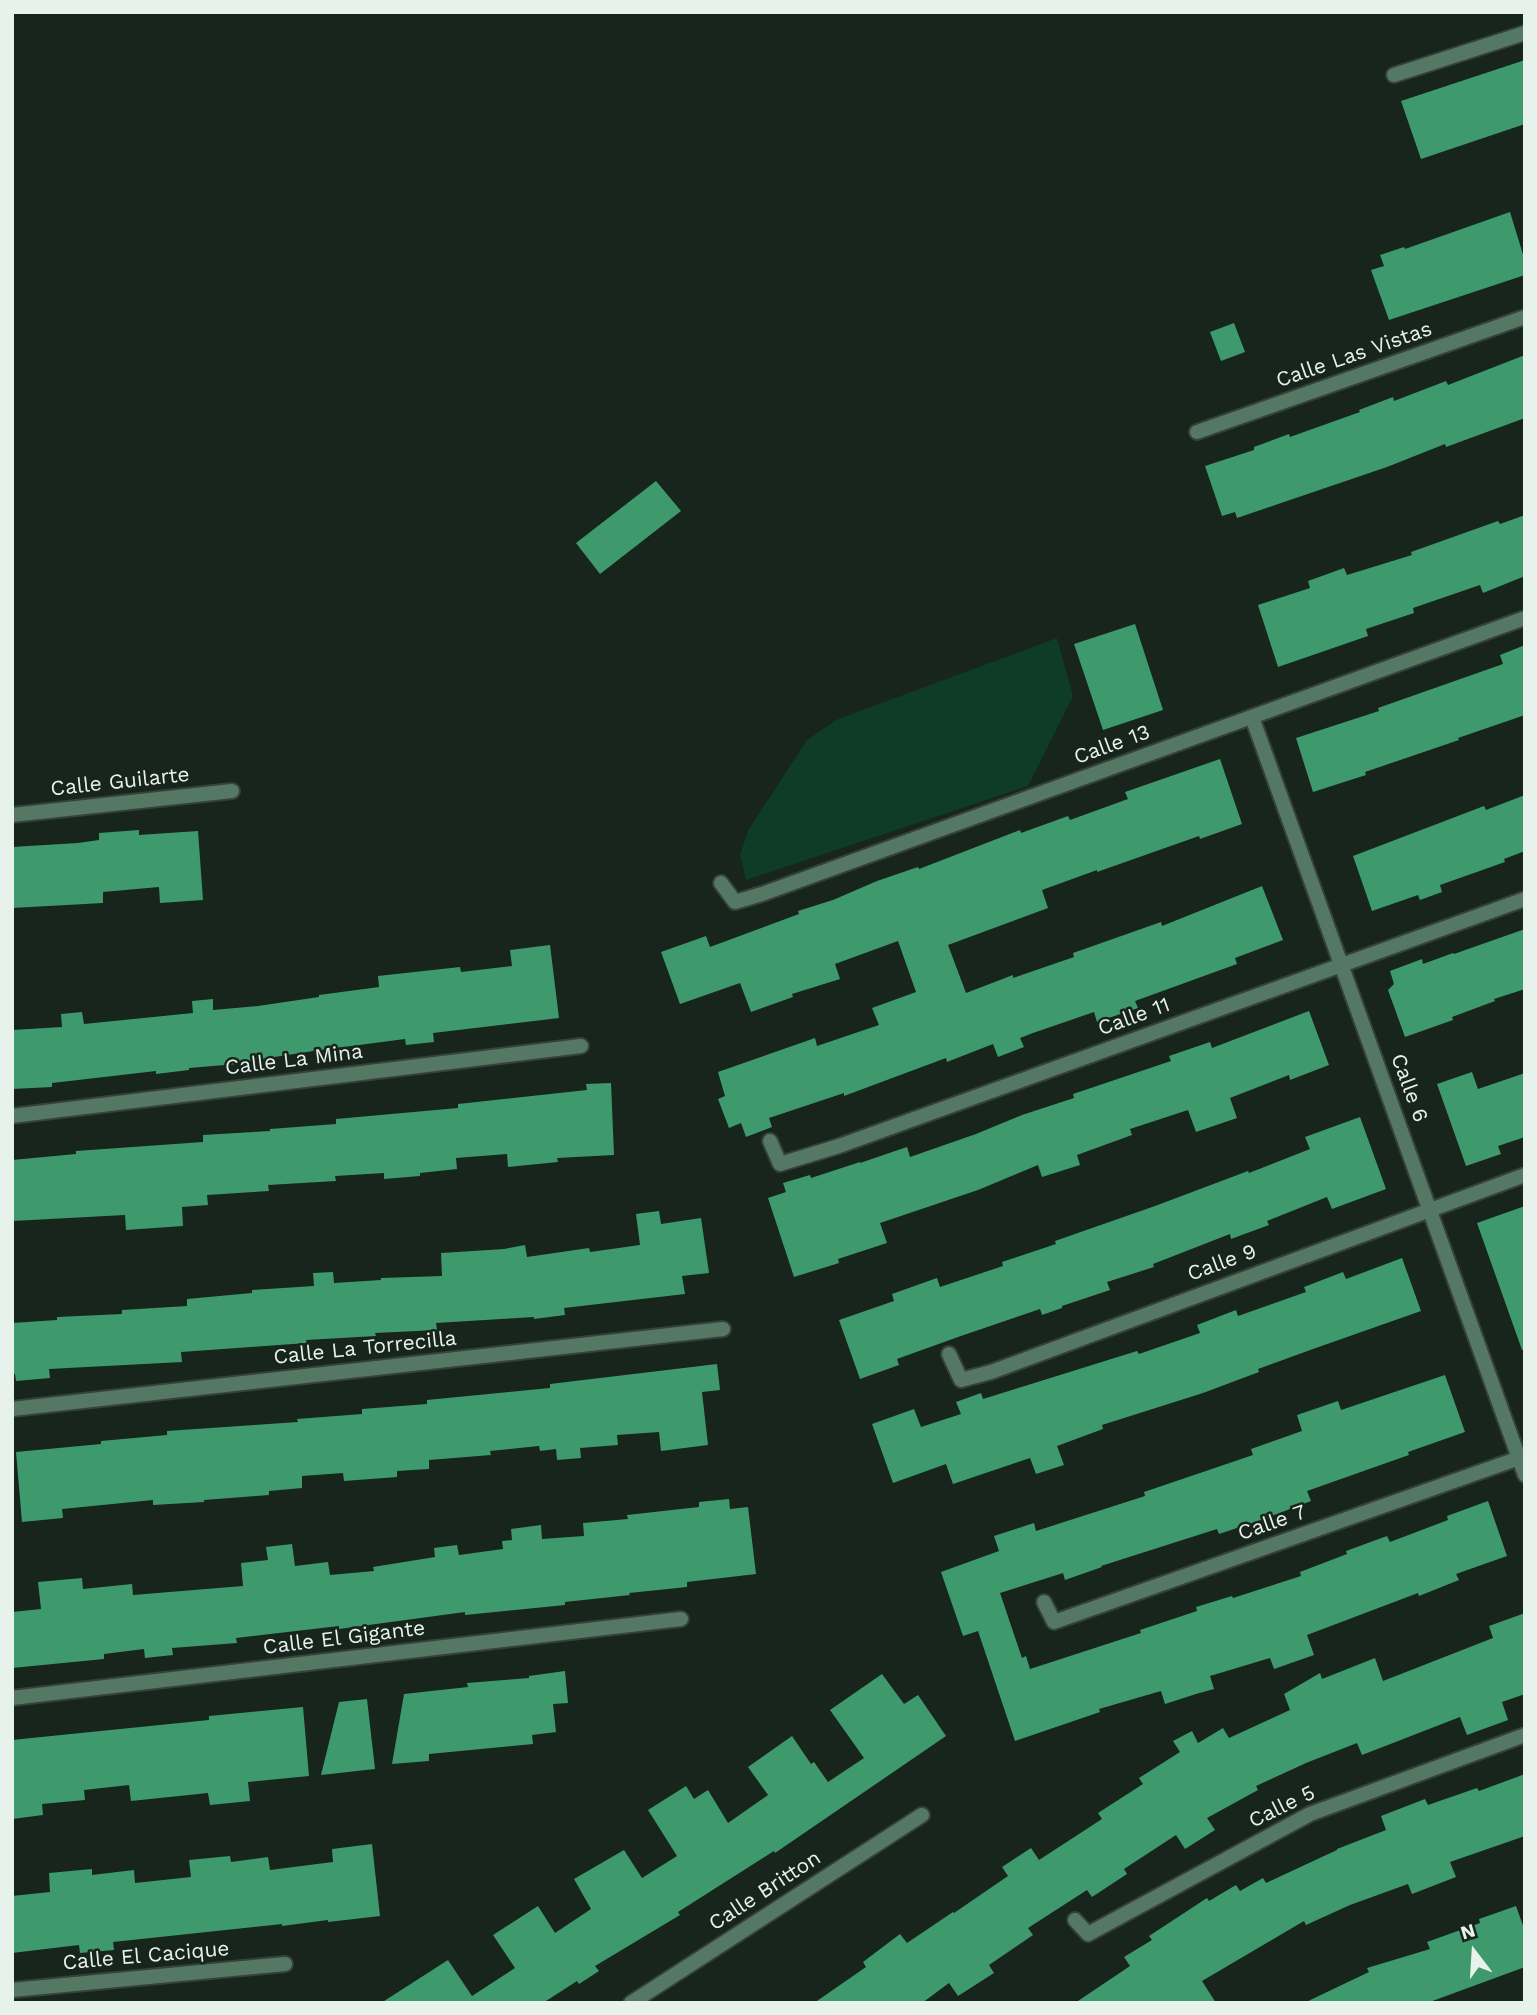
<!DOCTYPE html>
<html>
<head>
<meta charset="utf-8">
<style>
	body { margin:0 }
	#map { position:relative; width:1537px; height:2015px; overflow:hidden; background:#17251d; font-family:"Work Sans",sans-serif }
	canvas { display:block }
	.frame { position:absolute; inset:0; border:14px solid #e8f2ec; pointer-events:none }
	.north { position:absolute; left:1439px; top:1917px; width:70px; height:70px; -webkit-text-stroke:5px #17251d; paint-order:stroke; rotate:343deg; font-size:19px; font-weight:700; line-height:28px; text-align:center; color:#e8f2ec }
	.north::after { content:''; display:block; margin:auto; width:24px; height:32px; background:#e8f2ec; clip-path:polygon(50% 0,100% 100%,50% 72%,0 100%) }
</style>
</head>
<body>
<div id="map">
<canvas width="1537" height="2015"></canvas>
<div class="frame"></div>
<div class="north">N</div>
</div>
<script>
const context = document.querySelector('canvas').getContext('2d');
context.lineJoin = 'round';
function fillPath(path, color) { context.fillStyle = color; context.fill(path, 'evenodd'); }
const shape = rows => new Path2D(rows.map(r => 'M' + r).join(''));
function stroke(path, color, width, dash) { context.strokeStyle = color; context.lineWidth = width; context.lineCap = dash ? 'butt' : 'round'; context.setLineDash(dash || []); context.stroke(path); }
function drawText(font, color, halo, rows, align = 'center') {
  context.font = font + ' "Work Sans",sans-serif'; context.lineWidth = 5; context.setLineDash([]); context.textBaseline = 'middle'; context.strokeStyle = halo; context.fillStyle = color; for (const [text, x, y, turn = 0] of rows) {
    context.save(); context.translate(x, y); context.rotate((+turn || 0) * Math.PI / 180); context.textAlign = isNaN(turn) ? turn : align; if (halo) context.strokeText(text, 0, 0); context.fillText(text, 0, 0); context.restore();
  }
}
fillPath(shape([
	[1057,638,1073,696,1028,786,746,880,740,854,749,829,807,740,836,720]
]), '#0f3c27');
fillPath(shape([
	[1525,60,1525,124,1421,159,1401,101],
	[1510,212,1525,261,1525,275,1389,320,1371,270,1384,266,1380,255,1404,247,1405,249],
	[1234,323,1245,352,1221,361,1210,332],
	[1525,355,1525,418,1446,447,1445,444,1387,467,1237,518,1235,512,1222,516,1205,466,1254,450,1254,447,1289,434,1290,437,1360,412,1359,410,1393,397,1394,401,1446,381,1448,385],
	[656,481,681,511,600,574,576,543],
	[1525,515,1525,576,1483,593,1480,585,1413,608,1414,613,1366,629,1368,636,1278,667,1258,605,1310,588,1308,581,1344,568,1347,575,1412,555,1411,552,1498,521,1500,524],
	[1135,624,1163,710,1103,730,1074,644],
	[1525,645,1525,715,1458,738,1459,740,1365,772,1366,775,1313,792,1296,738,1379,711,1378,708,1503,664,1500,655],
	[1220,759,1242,824,1200,839,1199,836,1097,872,1097,870,1042,890,1048,908,948,945,966,993,1013,975,1013,978,1074,957,1073,953,1161,922,1162,926,1262,886,1283,940,1235,958,1237,964,1135,1001,1138,1008,1097,1022,1094,1012,1033,1033,1020,1038,1024,1047,998,1057,993,1044,947,1062,946,1058,844,1096,844,1093,769,1118,772,1127,746,1137,741,1123,729,1128,718,1099,725,1096,718,1072,815,1038,817,1046,879,1025,872,1008,916,992,898,941,835,964,840,979,792,994,793,997,751,1012,740,983,680,1004,661,952,706,936,710,947,799,914,798,911,833,900,877,881,918,867,919,869,1020,830,1021,833,1068,816,1070,820,1128,799,1125,792],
	[1525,795,1525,851,1504,859,1505,862,1440,885,1442,892,1420,900,1418,895,1372,911,1353,856,1484,806,1486,810],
	[139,830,139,835,198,831,203,900,160,903,159,887,103,892,103,903,12,908,12,847,78,843,99,840,99,833],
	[1525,929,1525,989,1494,999,1495,1001,1452,1017,1453,1020,1405,1037,1388,990,1394,984,1390,971,1422,959,1423,964,1453,953,1454,954],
	[550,945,559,1018,433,1033,434,1042,406,1045,405,1039,313,1051,249,1061,249,1063,189,1068,189,1070,156,1074,156,1071,52,1083,52,1087,12,1089,12,1030,62,1027,61,1014,82,1012,84,1024,193,1013,192,1001,213,999,213,1010,258,1006,319,997,319,995,379,987,378,976,460,967,461,972,512,966,510,950],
	[1309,1011,1329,1065,1290,1080,1289,1075,1230,1098,1237,1118,1196,1132,1188,1110,1130,1129,1132,1135,1077,1155,1080,1165,1042,1177,1038,1165,978,1190,880,1223,887,1243,838,1259,839,1263,794,1277,768,1198,786,1192,783,1183,810,1175,811,1178,860,1162,860,1163,907,1147,910,1157,976,1134,1022,1115,1074,1098,1073,1094,1171,1061,1169,1056,1210,1042,1212,1048],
	[1472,1072,1478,1089,1525,1073,1525,1137,1498,1146,1501,1154,1466,1166,1437,1084],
	[611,1083,614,1155,557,1158,558,1162,508,1167,507,1154,456,1158,457,1169,420,1173,420,1176,384,1179,384,1173,335,1176,336,1181,268,1185,269,1191,207,1195,208,1205,182,1207,183,1226,126,1230,125,1215,12,1221,12,1160,76,1154,76,1151,203,1142,203,1135,270,1131,270,1129,336,1124,336,1119,458,1108,458,1104,587,1090,586,1084],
	[1360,1117,1386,1189,1332,1209,1327,1197,1267,1221,1269,1225,1231,1239,1230,1234,1153,1264,1154,1267,1107,1282,1110,1290,1062,1306,1062,1308,1042,1315,1040,1309,958,1337,897,1359,899,1365,860,1379,839,1320,894,1301,892,1294,937,1278,940,1287,1003,1266,1002,1262,1056,1244,1055,1241,1155,1206,1248,1171,1249,1173,1310,1149,1305,1137],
	[1525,1206,1525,1349,1522,1350,1477,1223],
	[659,1211,661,1224,701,1218,709,1273,682,1276,685,1294,564,1308,565,1315,534,1319,534,1317,436,1323,437,1330,375,1333,376,1336,306,1340,307,1343,181,1352,182,1362,49,1369,50,1378,16,1381,15,1374,12,1374,12,1323,57,1320,57,1317,122,1314,122,1310,187,1306,187,1299,252,1293,252,1290,314,1286,313,1273,333,1272,334,1283,381,1280,381,1278,442,1276,441,1253,504,1249,525,1245,527,1257,589,1248,590,1252,640,1245,636,1214],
	[1402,1258,1421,1311,1313,1349,1258,1369,1259,1372,1203,1393,1102,1425,1103,1429,1057,1446,1064,1465,1036,1474,1030,1458,953,1484,946,1464,893,1483,872,1424,914,1409,921,1427,961,1414,956,1402,981,1393,983,1399,1137,1351,1139,1354,1200,1333,1197,1325,1236,1310,1238,1316,1306,1292,1304,1287,1343,1272,1346,1279],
	[717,1364,720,1390,702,1392,708,1445,661,1451,659,1432,617,1435,618,1445,580,1448,581,1458,557,1460,556,1449,540,1451,539,1446,490,1451,491,1455,429,1460,429,1469,397,1471,397,1477,344,1481,343,1473,302,1476,302,1488,269,1491,269,1495,204,1500,204,1502,153,1505,153,1500,62,1509,63,1518,22,1522,16,1452,101,1444,101,1441,167,1435,167,1431,298,1422,297,1419,362,1414,362,1409,427,1404,427,1400,550,1388,550,1384],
	[1445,1375,1465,1432,1408,1452,1409,1455,1307,1491,1311,1501,1261,1520,1219,1534,1217,1529,1101,1566,1102,1567,1065,1580,1063,1573,1000,1593,1022,1658,1026,1656,1030,1669,1141,1633,1140,1630,1197,1611,1196,1607,1232,1596,1233,1598,1301,1576,1300,1572,1347,1554,1346,1551,1387,1536,1390,1542,1448,1520,1447,1516,1488,1501,1507,1556,1456,1574,1459,1580,1419,1596,1418,1593,1307,1635,1314,1655,1274,1669,1270,1658,1210,1676,1214,1689,1196,1694,1165,1704,1161,1691,1099,1709,1100,1712,1015,1741,978,1631,963,1636,941,1572,999,1551,994,1536,1034,1523,1036,1531,1145,1496,1144,1492,1253,1455,1251,1449,1302,1431,1297,1415,1338,1401,1341,1410],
	[729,1499,730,1509,748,1507,756,1574,687,1582,687,1587,629,1593,630,1595,565,1602,565,1605,465,1615,465,1612,339,1629,339,1626,236,1638,237,1643,172,1648,173,1655,145,1658,144,1649,104,1654,104,1659,12,1668,12,1612,41,1609,38,1582,82,1578,83,1589,132,1584,133,1595,243,1586,241,1563,268,1560,266,1547,292,1544,295,1566,328,1562,330,1575,374,1571,373,1567,435,1557,434,1548,457,1545,459,1555,503,1549,502,1541,512,1540,511,1529,541,1525,542,1539,584,1536,583,1523,628,1519,627,1515,699,1507,699,1502],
	[1525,1613,1525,1694,1502,1702,1508,1720,1467,1735,1460,1717,1362,1755,1357,1743,1306,1763,1256,1786,1258,1790,1207,1818,1215,1830,1185,1849,1176,1835,1124,1869,1127,1874,1092,1897,1087,1890,1028,1928,1033,1935,989,1965,994,1973,958,1996,949,1983,922,2003,814,2003,866,1967,863,1962,900,1934,907,1943,953,1912,954,1913,1008,1876,1002,1867,1031,1848,1039,1860,1102,1819,1098,1813,1143,1784,1139,1778,1180,1752,1173,1741,1192,1731,1198,1743,1223,1728,1229,1738,1290,1710,1284,1694,1320,1673,1322,1679,1375,1658,1383,1681,1493,1638,1489,1626],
	[565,1671,568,1703,553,1704,556,1732,532,1735,533,1744,429,1754,429,1761,392,1764,404,1694,468,1687,467,1683,529,1678,529,1676],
	[882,1674,904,1704,918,1695,946,1736,775,1853,774,1851,678,1912,680,1915,595,1966,599,1971,579,1984,577,1981,543,2003,381,2003,448,1960,472,1996,515,1968,493,1935,538,1906,555,1933,591,1909,574,1879,624,1850,642,1878,677,1856,648,1810,686,1786,694,1799,708,1790,728,1823,768,1795,748,1767,792,1736,811,1764,814,1762,828,1782,864,1758,830,1710],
	[367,1699,375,1769,321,1775,339,1702],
	[303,1707,309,1776,248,1782,250,1801,210,1805,208,1793,131,1801,129,1785,84,1790,85,1800,42,1804,43,1815,12,1819,12,1740,209,1720,209,1716],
	[1525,1774,1525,1836,1450,1862,1456,1877,1412,1894,1408,1884,1350,1905,1306,1925,1304,1921,1202,1981,1216,2003,1075,2003,1130,1966,1124,1957,1152,1940,1149,1936,1207,1898,1209,1901,1236,1885,1240,1891,1263,1878,1266,1883,1337,1850,1337,1849,1386,1830,1381,1816,1425,1799,1428,1805,1477,1788,1479,1791],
	[372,1844,380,1916,328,1922,328,1920,282,1926,282,1924,113,1942,114,1950,80,1953,79,1945,12,1953,12,1896,50,1892,49,1873,92,1869,92,1875,134,1870,135,1883,191,1877,189,1860,230,1856,231,1862,268,1857,270,1870,333,1862,332,1849],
	[1516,1906,1525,1931,1525,1967,1427,2003,1304,2003,1369,1972,1367,1968,1430,1949,1427,1942,1480,1923,1479,1919]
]), '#3e9a6d');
const street = shape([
	[1394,75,1525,33],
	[1197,432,1525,317],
	[1252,717,1525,1475],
	[12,815,232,791],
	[721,883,735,902,762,894,1525,618],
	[12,1116,581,1046],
	[770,1141,780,1164,839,1146,1525,899],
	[949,1354,961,1380,991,1372,1525,1175],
	[12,1409,723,1329],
	[1044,1602,1054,1622,1525,1456],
	[12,1698,681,1619],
	[1075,1920,1088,1934,1310,1814,1525,1735],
	[12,1990,285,1964],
	[631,2003,922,1815]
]);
stroke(street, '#34423a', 18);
stroke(street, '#557865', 14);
drawText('21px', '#e8f2ec', '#17251d', [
	["Calle Las Vistas",1354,355,-19],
	["Calle 13",1112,745,-20],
	["Calle Guilarte",120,782,-6],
	["Calle 11",1134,1017,-20],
	["Calle La Mina",294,1060,-7],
	["Calle 6",1409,1088,70],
	["Calle 9",1222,1263,-20],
	["Calle La Torrecilla",365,1348,-6],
	["Calle 7",1272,1523,-19],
	["Calle El Gigante",344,1638,-7],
	["Calle 5",1282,1807,-26],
	["Calle Britton",765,1891,-33],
	["Calle El Cacique",146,1956,-5]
]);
</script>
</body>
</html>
